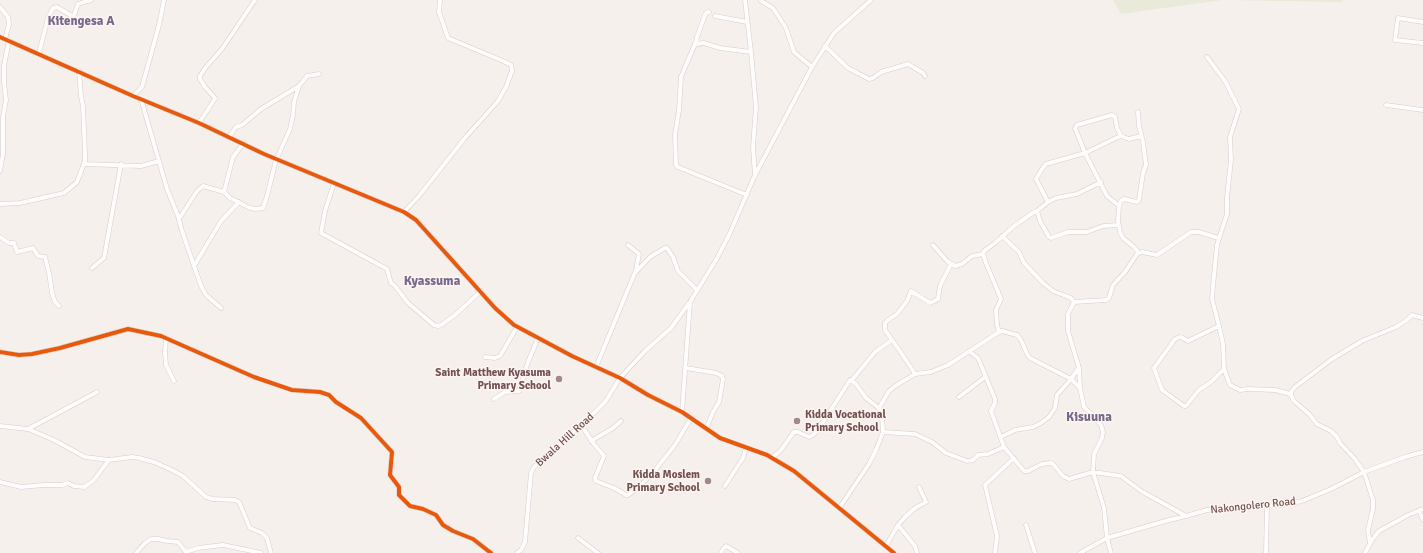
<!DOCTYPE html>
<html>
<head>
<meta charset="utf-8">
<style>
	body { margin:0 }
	canvas { display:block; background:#f6f0ed }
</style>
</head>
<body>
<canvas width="1423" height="553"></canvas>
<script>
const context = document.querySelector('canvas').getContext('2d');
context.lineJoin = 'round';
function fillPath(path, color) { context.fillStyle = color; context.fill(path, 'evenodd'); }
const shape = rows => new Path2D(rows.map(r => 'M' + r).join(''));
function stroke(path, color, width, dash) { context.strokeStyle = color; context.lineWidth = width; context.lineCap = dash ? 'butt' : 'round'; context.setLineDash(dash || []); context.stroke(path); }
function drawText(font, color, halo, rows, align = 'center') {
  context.font = font + ' Signika,sans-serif'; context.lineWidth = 3; context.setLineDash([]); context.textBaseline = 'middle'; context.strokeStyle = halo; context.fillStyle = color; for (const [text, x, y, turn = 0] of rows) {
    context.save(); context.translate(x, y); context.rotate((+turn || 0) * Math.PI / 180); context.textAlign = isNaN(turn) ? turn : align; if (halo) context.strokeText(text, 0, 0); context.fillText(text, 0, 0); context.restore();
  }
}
fillPath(shape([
	[1113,0,1343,0,1342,2,1222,0,1121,14]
]), '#e9ead9');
const minor = shape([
	[745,0,751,52,756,107,753,147,755,175],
	[761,0,761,1,773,8,786,28,794,52,812,67],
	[0,7,8,17,9,24,5,39],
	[715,16,747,22],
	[1423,22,1398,18,1395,40,1423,43],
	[0,37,133,96,199,123,264,154,404,212,416,220,495,308,514,325,572,356,620,378,648,395,682,412,720,438,767,455,794,471,894,553],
	[699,44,696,42,697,37,705,15,706,13,709,12],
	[825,46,848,68,869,79,873,78,881,72,908,64,923,73,925,76],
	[39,53,48,18,53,8,57,7,72,16,74,15,78,4,91,0],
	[1207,57,1225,81,1239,109,1230,137,1231,160,1227,197,1227,214,1217,245,1213,286,1212,299,1219,326,1223,344,1224,369,1211,382,1199,390,1186,406,1184,406,1162,390,1154,368,1175,339,1180,337,1183,338,1188,341,1192,339,1219,326],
	[133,96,142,87,159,25,164,0],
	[141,99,167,189,178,216,182,231,201,286,206,295,221,308],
	[1386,105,1423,110],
	[199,123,214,100,215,98,205,87,200,79,200,76,206,67,222,49,255,0],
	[1121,136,1117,128,1115,117,1112,115,1077,125,1075,128,1085,153,1107,196,1119,206,1118,221,1120,232,1123,238,1134,247,1139,253],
	[229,137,236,127,242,125,261,109,299,86],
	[243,144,233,157,224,192,230,198,250,208,256,209,263,208,267,196,276,160,290,129,293,115,294,102,299,86,307,76,319,74],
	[84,164,141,166,159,161],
	[0,171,3,154,3,117,6,100,4,82,4,66,9,40],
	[334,183,325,211,321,233,387,269,391,283,395,286,408,303,434,325,438,326,441,325,455,315,481,291],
	[747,195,678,167,676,165,675,135,679,110,681,77,695,44,704,43,720,48,751,52],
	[1048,202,1036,179,1042,169,1046,164,1085,153,1116,138,1121,136,1129,139,1141,136],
	[0,204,20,203,64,193,77,182,85,161,85,153,83,106,81,96,79,71],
	[1119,206,1121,201,1124,199,1137,202,1139,200,1143,173,1146,165,1143,142,1139,126,1138,112],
	[1037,211,1040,221,1049,237,1051,238,1068,232,1087,232,1103,226,1119,225],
	[404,212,419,196,464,139,498,101,506,87,512,71,511,65,503,61,448,38,439,12,440,0],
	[179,219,197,191,203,186,224,192],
	[1002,236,1019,252,1024,263,1043,283,1053,291,1071,298,1074,302,1068,314,1068,331,1079,368,1080,388,1084,407,1096,419,1101,425,1103,432,1102,438,1094,454,1093,472,1104,508,1107,538,1111,553],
	[0,237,9,243,14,243,17,252,33,248,38,256,45,257,49,273,52,293,55,302,59,306],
	[933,245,947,261,955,266,962,264,972,256,983,254],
	[194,266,221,221,239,202],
	[92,268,104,258,121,164],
	[636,272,650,257,665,248,667,248,673,257,678,271,697,290],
	[1074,302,1106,300,1109,298,1113,285,1125,272,1137,254,1142,252,1157,255,1191,232,1199,232,1218,238],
	[999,332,997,325,996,310,1001,299,986,263,983,254,984,251,995,243,1014,226,1034,212,1037,211,1048,202,1056,198,1077,194,1101,182],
	[166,338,165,353,166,365,174,381],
	[969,351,978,358,995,399,995,403,991,411,1004,447,1024,471,1028,471,1042,464,1050,463,1053,464,1063,476,1069,479,1093,472,1121,476,1141,491,1186,516],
	[0,352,19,355,32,354,60,348,128,329,161,336,254,377,292,390,320,392,329,395,336,402,361,418,392,452,390,475,399,487,399,495,410,506,423,509,436,515,443,525,453,531,473,539,491,553],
	[485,357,495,358,500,356,517,327],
	[596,367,636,270,639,254,628,245],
	[686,368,716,373,722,376,723,379,719,402,713,412,706,429],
	[1224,369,1230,385,1240,390,1248,389,1275,390,1287,393,1291,395],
	[915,374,902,354,885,330,885,323,888,320,897,314,907,301,911,291,930,303,938,299,940,286,951,264],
	[852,380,875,352,892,340],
	[959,397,985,377],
	[494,399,505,392,519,391,528,362,538,338],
	[682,412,690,302,716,260,730,233,755,175,812,67,834,33,871,0],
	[581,425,594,444,604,456,595,478,596,481,614,488,626,495,628,495,640,486,656,469,675,445,691,418],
	[0,426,28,429,54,440,85,457,109,460,132,457,139,458,154,462,172,470,183,476,206,497,213,499,235,500,239,502,250,528,262,533,267,538,271,553],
	[28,429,97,392],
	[883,432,915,434,932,442,946,453,967,461,973,460,978,455,988,454,1004,447],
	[1001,437,1015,430,1033,427,1041,423,1049,417,1055,408,1057,395,1071,379,1078,369],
	[591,441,613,428,621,421],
	[772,458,781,450,794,432,798,432,809,437,813,435,818,430,850,380,856,384,866,398,879,408],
	[0,482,21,487,44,485,62,485,68,483,74,486,84,487,93,481,109,460],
	[725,486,743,458,746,448],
	[840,507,869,464,876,450,883,432,882,417,879,408,889,391,895,386,915,374,931,372,948,365,999,332,1002,331,1017,335,1021,340,1027,354,1030,358,1071,379,1079,387],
	[1419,510,1423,520],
	[898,525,915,546,917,553],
	[1026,525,1035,553],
	[578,538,598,553],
	[1370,544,1368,530,1373,509,1373,500,1364,472,1355,459,1340,443,1337,437,1331,431,1317,424,1309,414,1294,401,1291,395,1291,392,1295,387,1332,359,1362,341,1396,327,1407,320,1412,315,1423,318],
	[886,546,898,525,905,517,915,508,926,502,919,487],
	[136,553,145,543,151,539,158,539,167,541,178,542,186,552,198,548,223,545,261,553],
	[517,553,521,550,525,542,531,473,534,467,595,412,605,402,620,378,645,351,671,328,689,303],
	[721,553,723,549,726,546,738,553],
	[995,553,997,536,985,485,1014,458],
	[1080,553,1107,538,1169,520,1186,516,1207,510,1281,505,1302,501,1331,489,1364,472,1405,457,1423,452],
	[1266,553,1267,506],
	[1365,553,1372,540,1379,531,1408,515,1423,509]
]);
stroke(minor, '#d5ccca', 5);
stroke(minor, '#fefdfc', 4);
stroke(shape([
	[0,37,133,96,199,123,264,154,404,212,416,220,495,308,514,325,572,356,620,378,648,395,682,412,720,438,767,455,794,471,894,553],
	[0,352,19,355,32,354,60,348,128,329,161,336,254,377,292,390,320,392,329,395,336,402,361,418,392,452,390,475,399,487,399,495,410,506,423,509,436,515,443,525,453,531,473,539,491,553]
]), '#e8590c', 4);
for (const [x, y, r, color] of [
	[559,379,4,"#a08987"],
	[797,421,4,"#a08987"],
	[708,481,4,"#a08987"]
]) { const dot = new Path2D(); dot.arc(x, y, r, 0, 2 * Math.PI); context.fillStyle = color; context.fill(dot); stroke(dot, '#fdf4ef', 1.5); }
drawText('bold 11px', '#715250', '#fdf4ef', [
	["Saint Matthew Kyasuma",551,373],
	["Primary School",551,386],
	["Kidda Vocational",805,415,"left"],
	["Primary School",805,428,"left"],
	["Kidda Moslem",700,475],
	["Primary School",700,488]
], 'right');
drawText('11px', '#715250', '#fdf4ef', [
	["Bwala Hill Road",565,440,-42],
	["Nakongolero Road",1253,506,-6]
]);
drawText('bold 13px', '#76688d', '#fdf4ef', [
	["Kitengesa A",81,22],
	["Kyassuma",432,282],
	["Kisuuna",1089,418]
]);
</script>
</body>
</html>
